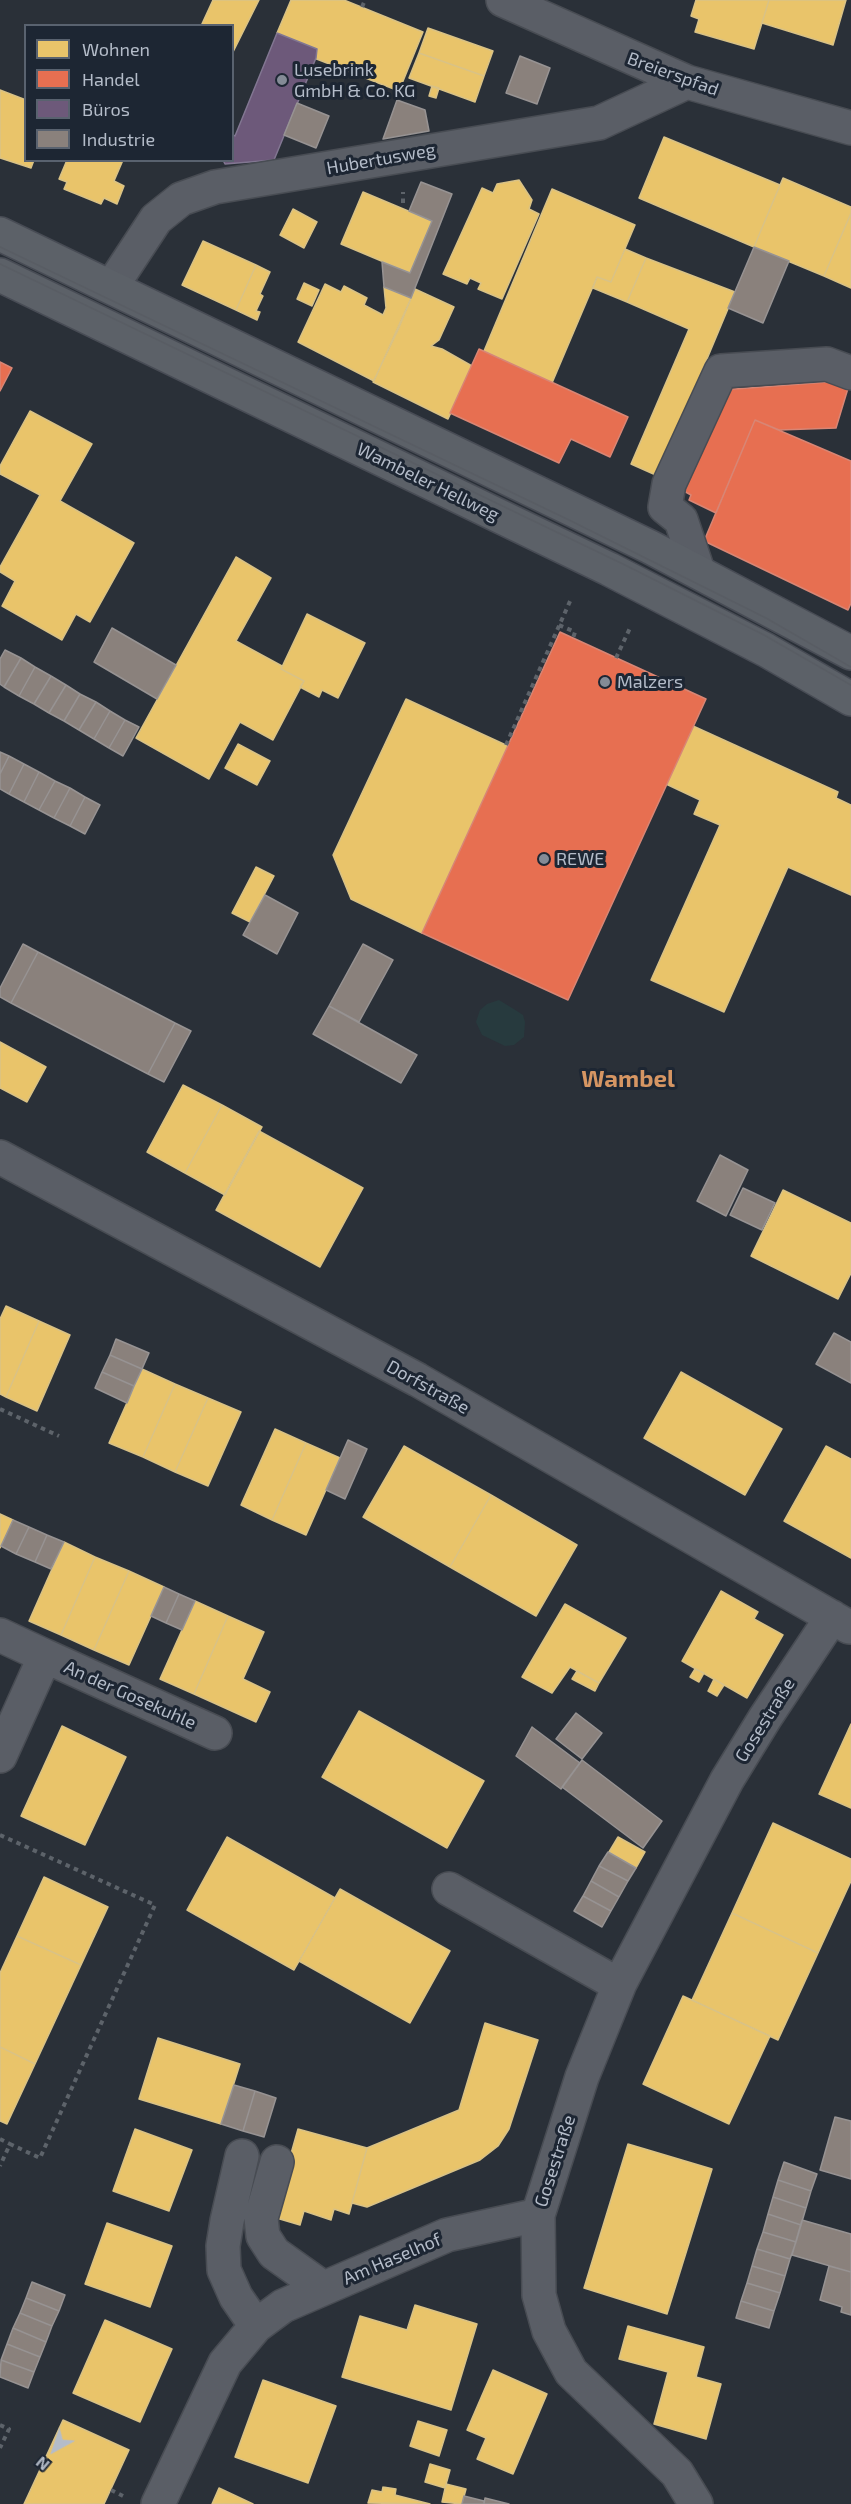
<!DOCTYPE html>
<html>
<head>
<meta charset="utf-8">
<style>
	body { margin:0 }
	#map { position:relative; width:851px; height:2504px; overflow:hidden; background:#2a3038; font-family:"Exo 2",sans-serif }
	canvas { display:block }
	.legend { position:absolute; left:24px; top:24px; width:210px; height:138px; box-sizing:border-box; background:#1d2633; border:2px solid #59626f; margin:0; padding:8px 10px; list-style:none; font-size:18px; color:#b4bcc9 }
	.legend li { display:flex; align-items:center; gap:12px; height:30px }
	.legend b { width:30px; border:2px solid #59626f }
	.north { position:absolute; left:24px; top:2420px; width:60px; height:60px; -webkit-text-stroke:4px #1d2633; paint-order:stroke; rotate:220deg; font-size:16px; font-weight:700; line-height:24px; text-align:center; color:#b4bcc9 }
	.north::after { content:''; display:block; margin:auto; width:21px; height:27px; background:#b4bcc9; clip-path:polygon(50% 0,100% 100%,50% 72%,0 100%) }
</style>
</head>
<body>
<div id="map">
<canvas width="851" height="2504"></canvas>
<ul class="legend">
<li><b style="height:16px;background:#e9c46a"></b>Wohnen</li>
<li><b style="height:16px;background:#e76f51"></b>Handel</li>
<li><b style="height:16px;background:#6d597a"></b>Büros</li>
<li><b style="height:16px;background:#8a817c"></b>Industrie</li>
</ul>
<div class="north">N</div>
</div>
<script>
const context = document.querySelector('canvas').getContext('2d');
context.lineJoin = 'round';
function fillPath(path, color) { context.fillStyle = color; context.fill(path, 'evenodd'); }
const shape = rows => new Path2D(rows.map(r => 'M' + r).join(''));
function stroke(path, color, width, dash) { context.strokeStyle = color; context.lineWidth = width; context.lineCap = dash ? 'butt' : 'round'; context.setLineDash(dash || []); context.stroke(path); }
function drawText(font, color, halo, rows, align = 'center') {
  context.font = font + ' "Exo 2",sans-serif'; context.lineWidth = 6; context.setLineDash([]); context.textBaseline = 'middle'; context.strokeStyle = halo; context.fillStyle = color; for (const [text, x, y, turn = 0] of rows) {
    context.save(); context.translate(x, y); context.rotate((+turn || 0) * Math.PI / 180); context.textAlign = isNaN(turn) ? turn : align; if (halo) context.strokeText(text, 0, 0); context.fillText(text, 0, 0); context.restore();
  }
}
fillPath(shape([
	[499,1000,517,1011,523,1015,525,1022,524,1037,514,1045,505,1046,482,1035,476,1022,480,1010,487,1004]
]), '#273a3e');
const homes = shape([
	[213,0,259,0,232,54,232,26,201,26,213,0],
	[291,0,344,0,423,32,399,91,314,58,317,49,277,33,291,0],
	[696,0,769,0,754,49,695,32,699,19,691,16,696,0],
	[769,0,846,0,833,45,762,23,769,0],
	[428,28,493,51,484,76,419,53,428,28],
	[419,53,484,76,475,102,409,78,419,53],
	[432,86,439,88,436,98,429,96,432,86],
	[0,90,26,100,26,160,34,160,31,168,0,158,0,90],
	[664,137,780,185,754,247,639,198,664,137],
	[67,160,123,160,114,181,124,186,117,204,104,198,101,204,64,189,67,182,59,179,67,160],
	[783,178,851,207,851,213,824,276,754,247,783,178],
	[519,180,532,200,529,209,539,214,502,299,478,289,481,283,470,278,467,284,443,274,482,188,493,193,497,184,519,180],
	[552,189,635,225,611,282,597,277,552,383,484,351,552,189],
	[363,192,432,221,410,273,341,244,363,192],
	[293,209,317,222,304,248,280,235,293,209],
	[851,213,851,288,824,276,851,213],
	[203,241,256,265,236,310,182,285,203,241],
	[625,249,646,258,627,302,593,288,597,277,611,282,625,249],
	[646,258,735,292,658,476,631,464,689,329,627,302,646,258],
	[256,265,270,272,260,294,263,296,256,311,260,312,257,320,236,310,256,265],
	[304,283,319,290,312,306,297,299,304,283],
	[325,284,341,292,344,286,367,298,364,305,383,315,386,308,384,287,411,298,374,381,298,342,325,284],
	[415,289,454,307,439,340,431,346,442,349,472,366,448,419,373,382,398,330,415,289],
	[30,411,92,444,60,501,134,543,90,622,76,614,62,640,2,606,15,581,0,572,0,567,40,495,0,474,0,466,30,411],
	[236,557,271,578,236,641,282,666,281,669,304,681,273,740,240,722,209,779,136,738,236,557],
	[307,614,365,643,338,698,322,690,319,697,300,687,304,681,281,669,307,614],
	[406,699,508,746,422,933,351,899,333,855,406,699],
	[693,726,838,792,836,798,851,805,851,895,788,867,724,1012,651,980,720,825,694,814,700,800,666,784,693,726],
	[238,744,270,761,257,785,225,768,238,744],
	[256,867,274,876,250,922,232,913,256,867],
	[0,1042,46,1067,27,1102,0,1088,0,1042],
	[183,1085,222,1105,185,1173,147,1152,183,1085],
	[222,1105,262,1127,225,1195,185,1173,222,1105],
	[259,1131,363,1188,320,1267,216,1210,259,1131],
	[783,1190,851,1223,851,1273,838,1299,751,1256,783,1190],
	[6,1306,39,1321,6,1397,0,1394,0,1319,6,1306],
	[39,1321,70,1335,37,1411,6,1397,39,1321],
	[142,1369,175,1384,143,1457,109,1443,142,1369],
	[681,1372,782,1429,745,1495,644,1438,681,1372],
	[175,1384,208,1398,175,1472,143,1457,175,1384],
	[208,1398,241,1412,208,1486,175,1472,208,1398],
	[275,1429,306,1443,272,1520,241,1505,275,1429],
	[306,1443,340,1458,306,1535,272,1520,306,1443],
	[404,1446,491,1495,450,1567,363,1517,404,1446],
	[826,1446,851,1459,851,1558,784,1521,826,1446],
	[491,1495,577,1545,536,1616,450,1567,491,1495],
	[0,1514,13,1520,0,1548,0,1514],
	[64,1542,95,1557,61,1635,29,1621,64,1542],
	[95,1557,129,1571,94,1650,61,1635,95,1557],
	[129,1571,164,1587,129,1665,94,1650,129,1571],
	[721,1591,758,1612,754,1619,783,1635,747,1698,682,1661,721,1591],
	[195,1601,228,1616,194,1694,160,1679,195,1601],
	[565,1604,626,1638,599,1683,570,1667,552,1693,522,1677,565,1604],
	[228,1616,264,1632,243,1679,270,1692,256,1722,194,1694,228,1616],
	[695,1669,704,1673,699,1682,690,1677,695,1669],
	[577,1671,599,1683,595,1691,572,1679,577,1671],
	[714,1679,724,1685,717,1696,708,1691,714,1679],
	[359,1711,484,1781,447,1848,322,1777,359,1711],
	[851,1724,851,1808,819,1794,851,1724],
	[62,1726,126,1757,85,1845,21,1816,62,1726],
	[773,1823,851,1859,851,1881,818,1953,732,1913,773,1823],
	[227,1837,335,1898,294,1970,187,1910,227,1837],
	[618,1837,645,1852,636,1868,609,1852,618,1837],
	[44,1877,108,1907,81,1965,17,1936,44,1877],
	[340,1889,450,1951,410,2023,299,1961,340,1889],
	[732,1913,818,1953,778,2040,692,2000,732,1913],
	[17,1936,81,1965,35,2064,0,2047,0,1973,17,1936],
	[683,1996,770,2036,729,2124,643,2084,683,1996],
	[485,2023,538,2040,509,2129,498,2146,480,2160,367,2207,352,2203,367,2148,459,2110,485,2023],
	[158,2038,240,2064,221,2124,139,2099,158,2038],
	[0,2047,35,2064,7,2124,0,2121,0,2047],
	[135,2129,192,2150,169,2211,113,2191,135,2129],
	[298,2129,367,2148,349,2214,334,2209,331,2220,304,2211,300,2225,273,2217,298,2129],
	[628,2144,712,2169,667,2314,584,2288,628,2144],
	[107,2223,172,2246,150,2307,85,2284,107,2223],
	[415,2305,477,2324,451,2410,342,2377,360,2316,407,2330,415,2305],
	[105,2320,172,2349,140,2422,73,2393,105,2320],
	[628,2326,704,2347,696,2377,721,2384,706,2439,654,2424,668,2372,619,2359,628,2326],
	[493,2370,547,2394,513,2474,477,2459,486,2438,467,2430,493,2370],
	[263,2380,336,2406,308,2483,235,2457,263,2380],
	[63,2420,129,2450,104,2504,24,2504,63,2420],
	[418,2421,447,2430,439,2456,410,2446,418,2421],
	[430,2464,450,2470,445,2488,425,2482,430,2464],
	[446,2484,466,2489,462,2504,442,2502,446,2484],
	[383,2487,396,2489,395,2495,430,2504,368,2503,372,2490,382,2492,383,2487],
	[219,2488,253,2504,212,2504,219,2488]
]);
fillPath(homes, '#e9c46a');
stroke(homes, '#d9c286', 1.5);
const shops = shape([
	[479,349,628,417,610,457,571,439,559,463,450,413,479,349],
	[0,362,12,368,0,391,0,362],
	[841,381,849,385,836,428,779,430,755,420,716,513,689,500,691,495,682,490,722,390,841,381],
	[755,420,851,461,851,603,848,610,704,541,755,420],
	[560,632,706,699,568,1000,422,933,560,632]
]);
fillPath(shops, '#e76f51');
stroke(shops, '#d88675', 1.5);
const offices = shape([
	[277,33,317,49,316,58,274,160,225,164,223,160,232,160,232,134,235,136,277,33]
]);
fillPath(offices, '#6d597a');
stroke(offices, '#827792', 1.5);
const industry = shape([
	[520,56,550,68,537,104,506,93,520,56],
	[397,100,425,110,429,131,383,139,397,100],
	[297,103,329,116,316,148,284,135,297,103],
	[421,182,452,194,411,298,384,287,382,262,410,273,432,221,409,211,421,182],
	[754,247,789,261,763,323,728,308,754,247],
	[112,628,176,665,157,699,94,662,112,628],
	[5,650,21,658,4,687,0,684,0,659,5,650],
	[21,658,35,667,19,696,4,687,21,658],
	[35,667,51,676,34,704,19,696,35,667],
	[51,676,66,685,49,713,34,704,51,676],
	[66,685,80,694,64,721,49,713,66,685],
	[80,694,96,702,79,730,64,721,80,694],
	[96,702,110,711,94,739,79,730,96,702],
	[110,711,125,720,109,748,94,739,110,711],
	[125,720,139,727,123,756,109,748,125,720],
	[0,752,9,756,0,774,0,752],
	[9,756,24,764,9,794,0,789,0,774,9,756],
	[24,764,39,772,24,802,9,794,24,764],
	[39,772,55,781,39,810,24,802,39,772],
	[55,781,70,788,54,818,39,810,55,781],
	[70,788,85,797,70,826,54,818,70,788],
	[85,797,100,805,85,834,70,826,85,797],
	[265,895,298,913,277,954,243,935,265,895],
	[23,944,38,952,11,1003,0,997,0,988,23,944],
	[363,944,393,960,359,1022,329,1006,363,944],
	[38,952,175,1023,148,1074,11,1003,38,952],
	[329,1006,417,1055,401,1083,313,1034,329,1006],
	[175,1023,191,1031,164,1082,148,1074,175,1023],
	[720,1155,748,1170,726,1216,697,1201,720,1155],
	[743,1188,775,1203,762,1230,730,1215,743,1188],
	[834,1333,851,1342,851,1383,816,1364,834,1333],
	[116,1339,149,1353,142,1369,110,1355,116,1339],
	[110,1355,142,1369,134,1386,102,1372,110,1355],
	[102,1372,134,1386,127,1403,95,1388,102,1372],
	[348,1440,367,1449,345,1499,326,1490,348,1440],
	[13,1520,29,1527,16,1554,1,1546,13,1520],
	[29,1527,47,1535,35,1562,16,1554,29,1527],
	[47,1535,64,1542,51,1569,35,1562,47,1535],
	[164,1587,179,1594,166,1623,151,1616,164,1587],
	[179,1594,195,1601,182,1630,166,1623,179,1594],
	[576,1713,602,1733,582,1759,556,1739,576,1713],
	[532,1727,580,1763,561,1789,516,1756,532,1727],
	[582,1760,662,1821,643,1848,562,1787,582,1760],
	[608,1852,636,1868,628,1881,599,1866,608,1852],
	[599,1866,628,1881,619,1897,591,1881,599,1866],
	[591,1881,619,1897,611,1911,583,1896,591,1881],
	[583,1896,611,1911,602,1927,574,1911,583,1896],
	[234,2085,255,2091,243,2131,221,2124,234,2085],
	[255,2091,276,2098,264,2137,243,2131,255,2091],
	[835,2117,851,2121,851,2179,820,2170,835,2117],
	[784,2162,817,2174,811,2191,778,2180,784,2162],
	[778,2180,811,2191,806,2208,773,2197,778,2180],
	[773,2197,806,2208,801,2225,768,2214,773,2197],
	[768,2214,801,2225,796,2242,763,2232,768,2214],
	[802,2220,851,2234,851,2272,792,2255,802,2220],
	[763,2232,796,2242,790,2259,757,2249,763,2232],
	[757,2249,790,2259,785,2276,752,2266,757,2249],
	[752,2266,785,2276,780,2293,747,2283,752,2266],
	[829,2266,851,2272,851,2315,841,2312,842,2307,820,2300,829,2266],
	[32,2282,65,2295,59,2311,26,2298,32,2282],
	[747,2283,780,2293,774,2311,741,2301,747,2283],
	[26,2298,59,2311,52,2326,20,2313,26,2298],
	[741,2301,774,2311,769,2328,736,2318,741,2301],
	[20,2313,52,2326,46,2342,13,2328,20,2313],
	[13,2328,46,2342,40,2357,7,2344,13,2328],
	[7,2344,40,2357,34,2372,1,2360,7,2344],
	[1,2360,34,2372,28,2388,0,2377,1,2360],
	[464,2496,484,2501,484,2504,462,2504,464,2496],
	[485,2498,509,2504,484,2504,485,2498]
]);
fillPath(industry, '#8a817c');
stroke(industry, '#979393', 1.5);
const minor = shape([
	[503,0,687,82,851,128],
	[112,286,156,219,181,199,215,187,599,123,687,82],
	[698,571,681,520,665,507,669,484,721,371,827,364,851,373],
	[0,1157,418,1380,849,1627],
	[0,1635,45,1656],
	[0,1756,45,1656,215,1733],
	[449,1889,619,1985],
	[242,2156,227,2221,223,2246,224,2270,236,2297,256,2326],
	[277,2162,261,2218,263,2236,274,2253,323,2288],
	[158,2504,225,2363,256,2326,283,2306,447,2235,538,2215],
	[696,2504,677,2473,571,2372,549,2331,539,2295,538,2215,582,2077,620,1983,727,1780,765,1718,832,1617]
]);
const major = shape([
	[0,234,650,547,851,653],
	[0,275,609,569,766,650,851,699]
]);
stroke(minor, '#484c53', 36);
stroke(major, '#484c55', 36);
stroke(shape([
	[362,7,365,0],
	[403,203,403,192],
	[559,625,575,632,573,638],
	[616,658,630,628],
	[506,745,571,599],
	[0,1409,59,1436],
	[0,1835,155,1905,40,2158,10,2144,0,2166],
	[0,2139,10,2144],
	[0,2425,9,2429,0,2448],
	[111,2490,123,2496]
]), '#5d636a', 4, [4.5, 4.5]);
stroke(minor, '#5a5e66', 33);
stroke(major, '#5c6168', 33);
stroke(shape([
	[0,247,567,519,766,618,851,667],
	[0,264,627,566,764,635,851,685]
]), '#595d64', 1.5);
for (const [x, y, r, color] of [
	[282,80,6,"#848b96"],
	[605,682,6,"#848b96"],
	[544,859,6,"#848b96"]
]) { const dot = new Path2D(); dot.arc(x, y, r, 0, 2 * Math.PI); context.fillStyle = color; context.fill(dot); stroke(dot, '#1d2633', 2); }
drawText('18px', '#b4bcc9', '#1d2633', [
	["Lusebrink",294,70],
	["GmbH & Co. KG",294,91],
	["Malzers",617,682],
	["REWE",556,859]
], 'left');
drawText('18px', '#b4bcc9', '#1d2633', [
	["Breierspfad",673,74,20],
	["Hubertusweg",381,159,-10],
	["Wambeler Hellweg",428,482,26],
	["Dorfstraße",428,1387,29],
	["An der Gosekuhle",130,1695,24],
	["Gosestraße",765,1720,-58],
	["Gosestraße",555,2161,-72],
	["Am Haselhof",392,2259,-23]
]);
drawText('bold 24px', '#d59563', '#1d2633', [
	["Wambel",628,1079]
]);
</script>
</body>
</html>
